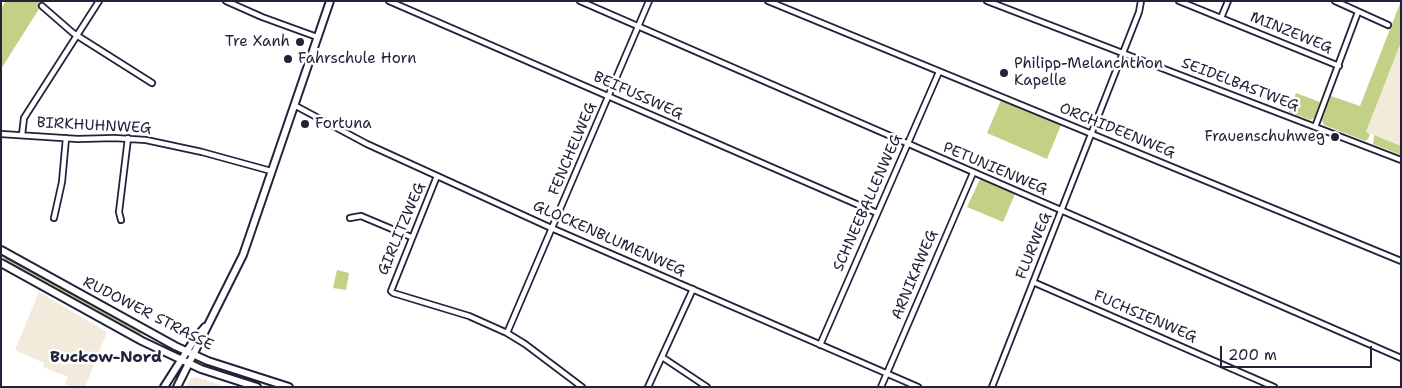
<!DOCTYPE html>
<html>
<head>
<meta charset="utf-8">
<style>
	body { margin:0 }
	#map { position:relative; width:1402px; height:388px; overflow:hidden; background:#fff; font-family:"Shantell Sans",sans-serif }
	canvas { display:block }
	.frame { position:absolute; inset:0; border:2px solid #22223b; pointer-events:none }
	.scale { position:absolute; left:1220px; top:346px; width:152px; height:22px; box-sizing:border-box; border:2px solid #22223b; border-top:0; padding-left:6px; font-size:15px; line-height:18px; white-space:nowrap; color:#22223b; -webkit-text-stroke:4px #fff; paint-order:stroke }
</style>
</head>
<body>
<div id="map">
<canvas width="1402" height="388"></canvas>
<div class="frame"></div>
<div class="scale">200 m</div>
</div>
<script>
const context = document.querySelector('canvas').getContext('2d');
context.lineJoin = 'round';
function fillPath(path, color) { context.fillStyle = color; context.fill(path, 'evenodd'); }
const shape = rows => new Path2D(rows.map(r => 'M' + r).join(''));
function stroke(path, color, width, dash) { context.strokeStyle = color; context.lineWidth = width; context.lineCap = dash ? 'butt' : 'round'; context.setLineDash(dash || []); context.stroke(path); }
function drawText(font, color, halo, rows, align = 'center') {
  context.font = font + ' "Shantell Sans",sans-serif'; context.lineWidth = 5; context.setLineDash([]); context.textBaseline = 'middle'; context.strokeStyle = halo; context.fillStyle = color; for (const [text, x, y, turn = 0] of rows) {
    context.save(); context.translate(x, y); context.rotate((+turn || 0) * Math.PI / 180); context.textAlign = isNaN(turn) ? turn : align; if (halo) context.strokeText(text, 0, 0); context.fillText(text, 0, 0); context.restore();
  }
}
fillPath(shape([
	[1401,42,1401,146,1366,132],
	[39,292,107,332,85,387,71,387,65,384,68,377,43,367,44,363,15,350],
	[196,377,226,387,186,387,190,379]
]), '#f2ebdc');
fillPath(shape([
	[6,1,44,1,1,69,1,9],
	[1401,1,1401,42,1366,132,1370,134,1368,139,1365,141,1324,125,1322,120,1331,96,1360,106],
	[1296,93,1320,102,1314,118,1310,120,1289,112],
	[1001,100,1061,125,1047,159,987,133],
	[1374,135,1401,146,1401,155,1373,144],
	[980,179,1015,194,1003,222,967,207],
	[6,257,140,332,142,334,139,335,123,326,5,260],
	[337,270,349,273,346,290,333,288],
	[236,374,271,385,271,387,236,376]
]), '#c2d185');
const street = shape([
	[226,1,262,17,317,37],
	[389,1,877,213],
	[580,1,1401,358],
	[768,1,1401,261],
	[987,1,1401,160],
	[1179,1,1339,66],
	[1335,1,1388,25],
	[42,6,73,33,152,83],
	[1221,18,1228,1],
	[294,105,367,144,549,227,918,387],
	[1315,127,1358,12],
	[1,134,78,139,114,138,146,140,202,152,271,171],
	[22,135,24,118,99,1],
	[437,176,391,291,393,293,469,316,507,333,525,344,582,387],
	[54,218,62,182,66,138],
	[350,218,361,216,411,237],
	[121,220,119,212,128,138],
	[1033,282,1274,387],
	[507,333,649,1],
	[820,345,939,72],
	[662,357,707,387],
	[648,387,693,289],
	[881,387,973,173],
	[992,387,1139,12,1141,1]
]);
const secondary = shape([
	[1,250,175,346,208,361,289,387],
	[1,263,142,341,201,369,257,387],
	[164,387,194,340,205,327],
	[177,387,243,255,330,1]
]);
stroke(street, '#22223b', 8);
stroke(secondary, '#22223b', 10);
stroke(street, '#fff', 4.5);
stroke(secondary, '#fff', 6);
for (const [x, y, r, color] of [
	[300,42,5,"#22223b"],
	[288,59,5,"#22223b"],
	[1004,73,5,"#22223b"],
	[305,124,5,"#22223b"],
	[1335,137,5,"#22223b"]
]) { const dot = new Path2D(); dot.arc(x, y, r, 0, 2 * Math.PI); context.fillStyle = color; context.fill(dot); stroke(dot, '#fff', 2); }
drawText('15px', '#22223b', '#fff', [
	["MINZEWEG",1291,33,22],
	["SEIDELBASTWEG",1240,85,21],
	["BEIFUSSWEG",638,96,24],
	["BIRKHUHNWEG",94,126,3],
	["ORCHIDEENWEG",1117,131,22],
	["FENCHELWEG",573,149,-67],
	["PETUNIENWEG",995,169,23],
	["SCHNEEBALLENWEG",868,203,-66],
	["GIRLITZWEG",402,229,-67],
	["GLOCKENBLUMENWEG",609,239,24],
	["FLURWEG",1034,246,-68],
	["ARNIKAWEG",915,275,-67],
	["RUDOWER STRASSE",148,314,27],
	["FUCHSIENWEG",1145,317,23]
]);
drawText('15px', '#22223b', '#fff', [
	["Tre Xanh",290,42,"right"],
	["Fahrschule Horn",298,59],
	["Philipp-Melanchthon",1014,64],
	["Kapelle",1014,81],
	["Fortuna",315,124],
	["Frauenschuhweg",1325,137,"right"]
], 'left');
drawText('bold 16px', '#22223b', '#fff', [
	["Buckow-Nord",106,358]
]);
</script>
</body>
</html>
